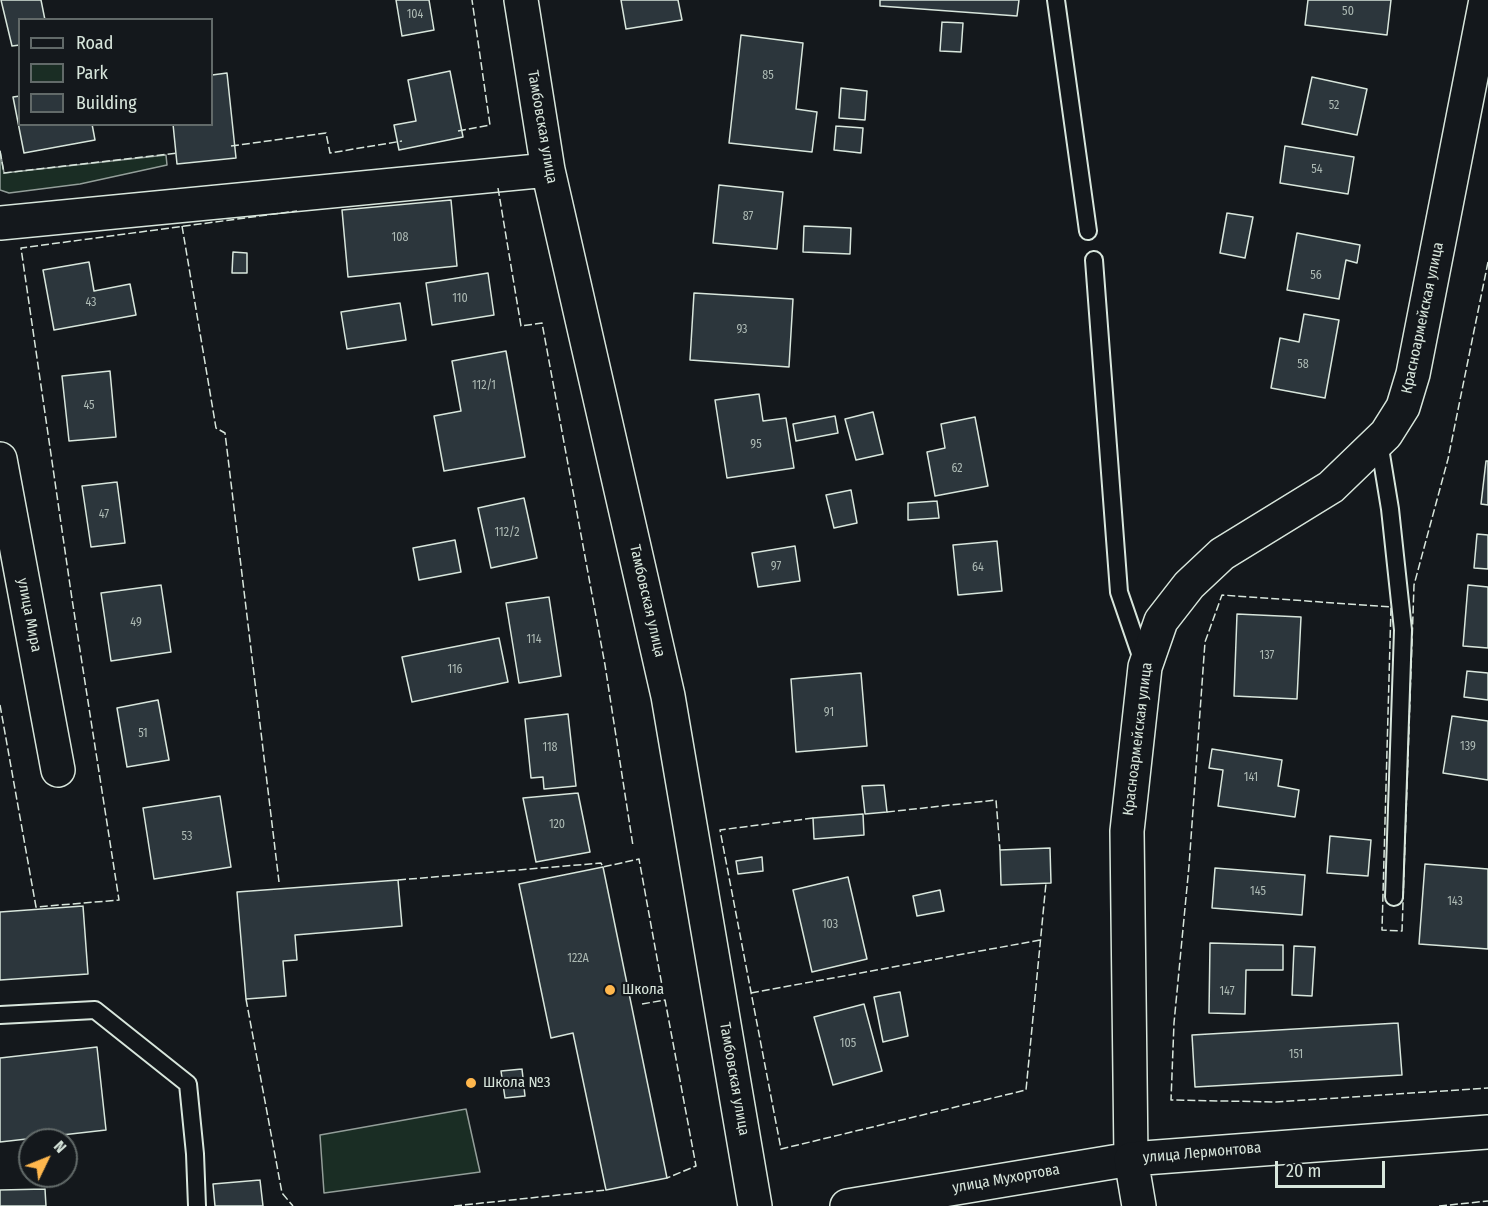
<!DOCTYPE html>
<html>
<head>
<meta charset="utf-8">
<style>
	body { margin:0 }
	#map { position:relative; width:1488px; height:1206px; overflow:hidden; background:#14181c; font-family:"Fira Sans Condensed",sans-serif }
	canvas { display:block }
	.legend { position:absolute; left:18px; top:18px; width:195px; height:108px; box-sizing:border-box; background:#14181c; border:2px solid #626a69; margin:0; padding:8px 10px; list-style:none; font-size:18px; color:#d8e6dc }
	.legend li { display:flex; align-items:center; gap:12px; height:30px }
	.legend b { width:30px; border:2px solid #626a69 }
	.north { position:absolute; left:18px; top:1128px; width:60px; height:60px; box-sizing:border-box; background:#14181c; border:2px solid #626a69; border-radius:50%; rotate:47deg; font-size:16px; font-weight:700; line-height:24px; text-align:center; color:#d8e6dc }
	.north::after { content:''; display:block; margin:auto; width:21px; height:27px; background:#ffb74d; clip-path:polygon(50% 0,100% 100%,50% 72%,0 100%) }
	.scale { position:absolute; left:1275px; top:1161px; width:110px; height:27px; box-sizing:border-box; border:3px solid #d8e6dc; border-top:0; padding-left:8px; font-size:18px; line-height:21px; white-space:nowrap; color:#d8e6dc; -webkit-text-stroke:4px #14181c; paint-order:stroke }
</style>
</head>
<body>
<div id="map">
<canvas width="1488" height="1206"></canvas>
<ul class="legend">
<li><b style="height:8px;background:#14181c"></b>Road</li>
<li><b style="height:16px;background:#1a2d24"></b>Park</li>
<li><b style="height:16px;background:#2c363c"></b>Building</li>
</ul>
<div class="north">N</div>
<div class="scale">20 m</div>
</div>
<script>
const context = document.querySelector('canvas').getContext('2d');
context.lineJoin = 'round';
function fillPath(path, color) { context.fillStyle = color; context.fill(path, 'evenodd'); }
const shape = rows => new Path2D(rows.map(r => 'M' + r).join(''));
function stroke(path, color, width, dash) { context.strokeStyle = color; context.lineWidth = width; context.lineCap = dash ? 'butt' : 'round'; context.setLineDash(dash || []); context.stroke(path); }
function drawText(font, color, halo, rows, align = 'center') {
  context.font = font + ' "Fira Sans Condensed",sans-serif'; context.lineWidth = 4.5; context.setLineDash([]); context.textBaseline = 'middle'; context.strokeStyle = halo; context.fillStyle = color; for (const [text, x, y, turn = 0] of rows) {
    context.save(); context.translate(x, y); context.rotate((+turn || 0) * Math.PI / 180); context.textAlign = isNaN(turn) ? turn : align; if (halo) context.strokeText(text, 0, 0); context.fillText(text, 0, 0); context.restore();
  }
}
const green = shape([
	[0,151,4,173,166,155,167,165,80,184,9,193,0,190,0,151],
	[466,1109,480,1172,324,1193,320,1135,466,1109]
]);
fillPath(green, '#1a2d24');
stroke(green, '#939e99', 1.5);
const building = shape([
	[1,0,41,0,45,20,20,20,20,45,12,46,1,0],
	[396,0,429,0,434,30,402,36,396,0],
	[621,0,678,0,682,20,626,29,621,0],
	[880,0,1019,0,1017,16,880,6,880,0],
	[1308,0,1391,0,1387,35,1305,25,1308,0],
	[942,22,963,23,961,52,940,51,942,22],
	[741,35,803,43,796,109,817,112,812,152,729,143,741,35],
	[450,71,463,137,399,150,394,125,416,121,408,80,450,71],
	[227,73,236,158,177,164,173,124,212,124,212,75,227,73],
	[1312,77,1367,89,1357,135,1302,124,1312,77],
	[841,88,867,91,865,120,839,118,841,88],
	[20,96,20,124,92,124,95,140,24,153,13,97,20,96],
	[836,126,863,128,861,153,834,150,836,126],
	[1285,146,1354,157,1348,194,1280,183,1285,146],
	[719,185,783,192,777,249,713,243,719,185],
	[451,200,457,266,348,277,342,210,451,200],
	[1227,213,1253,217,1245,258,1220,253,1227,213],
	[804,226,851,228,850,254,803,252,804,226],
	[1297,233,1360,245,1357,263,1346,260,1339,299,1287,290,1297,233],
	[233,252,247,253,247,273,232,273,233,252],
	[89,262,94,291,130,284,136,315,54,330,43,270,89,262],
	[488,273,494,315,432,325,426,283,488,273],
	[694,293,793,299,789,367,690,360,694,293],
	[400,303,406,340,347,349,341,312,400,303],
	[1304,314,1339,320,1325,398,1271,388,1280,338,1299,342,1304,314],
	[506,351,525,457,444,471,434,416,461,411,452,361,506,351],
	[110,371,116,437,69,441,62,376,110,371],
	[759,394,763,421,786,418,794,468,727,478,715,400,759,394],
	[873,412,883,454,856,460,845,419,873,412],
	[835,416,838,433,796,441,793,424,835,416],
	[975,417,988,486,935,496,927,452,945,448,941,424,975,417],
	[1486,461,1488,461,1488,505,1481,504,1486,461],
	[117,482,125,543,91,547,82,486,117,482],
	[851,490,857,523,834,528,826,495,851,490],
	[524,498,537,558,491,568,478,508,524,498],
	[937,501,939,518,908,520,908,503,937,501],
	[1477,534,1488,535,1488,569,1474,568,1477,534],
	[455,540,461,572,419,580,413,548,455,540],
	[997,541,1002,591,958,595,953,545,997,541],
	[795,546,800,581,758,587,752,553,795,546],
	[161,585,171,652,111,661,101,593,161,585],
	[1468,585,1488,587,1488,648,1463,646,1468,585],
	[549,597,561,676,519,683,506,603,549,597],
	[1237,614,1301,617,1297,699,1234,696,1237,614],
	[499,638,508,682,412,702,402,657,499,638],
	[1467,671,1488,673,1488,700,1464,697,1467,671],
	[861,673,867,746,796,752,791,679,861,673],
	[158,700,169,760,127,767,117,708,158,700],
	[568,714,576,786,544,789,543,777,531,778,525,719,568,714],
	[1452,716,1488,721,1488,780,1443,773,1452,716],
	[1212,749,1282,760,1278,786,1299,790,1295,817,1218,806,1223,770,1209,768,1212,749],
	[884,785,887,812,865,814,862,786,884,785],
	[578,793,590,852,536,862,523,798,578,793],
	[220,796,231,867,154,879,143,808,220,796],
	[863,814,864,835,814,839,813,818,863,814],
	[1330,836,1371,840,1368,876,1327,873,1330,836],
	[1050,848,1051,883,1001,885,1000,850,1050,848],
	[762,857,763,871,738,874,736,861,762,857],
	[1425,864,1488,869,1488,949,1419,944,1425,864],
	[603,867,667,1178,606,1190,573,1033,551,1038,519,884,603,867],
	[1215,868,1305,875,1302,915,1212,908,1215,868],
	[848,877,867,959,812,972,793,890,848,877],
	[398,880,402,926,295,935,297,960,283,961,286,996,246,999,237,892,398,880],
	[940,890,944,911,917,916,913,896,940,890],
	[83,906,88,974,0,980,0,912,83,906],
	[1210,943,1283,945,1283,970,1246,970,1245,1014,1209,1013,1210,943],
	[1294,946,1315,947,1312,996,1292,995,1294,946],
	[900,992,908,1036,883,1042,874,997,900,992],
	[864,1004,882,1071,833,1085,814,1017,864,1004],
	[1398,1023,1402,1075,1195,1087,1192,1035,1398,1023],
	[97,1047,106,1130,0,1142,0,1058,97,1047],
	[522,1069,525,1096,505,1098,501,1071,522,1069],
	[260,1180,263,1206,215,1206,213,1184,260,1180],
	[45,1189,46,1206,0,1206,0,1190,45,1189]
]);
fillPath(building, '#2c363c');
stroke(building, '#d8e6dc', 1.5);
const lane = shape([
	[1056,0,1088,231],
	[1094,260,1119,592,1143,662],
	[1379,442,1390,509,1403,630,1394,897],
	[0,1015,95,1010,188,1084,195,1154,197,1206]
]);
const street = shape([
	[521,0,548,170,668,696,755,1206],
	[0,223,548,170],
	[0,459,58,770]
]);
const secondary = shape([
	[847,1206,1131,1159,1127,831,1145,667,1161,621,1189,585,1222,554,1331,487,1386,434,1403,407,1413,374,1486,0]
]);
const primary = shape([
	[1139,1206,1131,1159,1488,1132]
]);
stroke(lane, '#d8e6dc', 20);
stroke(street, '#d8e6dc', 36);
stroke(secondary, '#d8e6dc', 36);
stroke(primary, '#d8e6dc', 36);
stroke(lane, '#14181c', 16);
stroke(street, '#14181c', 33);
stroke(secondary, '#14181c', 33);
stroke(primary, '#14181c', 33);
stroke(shape([
	[458,131,490,125,472,0],
	[231,146,326,133,330,153,402,141],
	[0,151,4,173,178,153],
	[498,188,521,326,542,323,605,665,633,846],
	[182,226,216,428,225,433,279,882],
	[1488,262,1448,459,1414,585,1402,931,1382,930,1391,607,1222,595,1205,642,1189,866,1174,1023,1171,1100,1276,1102,1488,1088],
	[0,705,36,907,119,900,72,599,21,248,297,211],
	[887,812,996,800,1000,850],
	[813,818,720,830,781,1149,1026,1090,1046,883],
	[398,880,601,863,603,867,639,859,663,991,639,995],
	[751,993,1040,940],
	[246,999,282,1193,293,1206],
	[642,1004,665,1000,696,1166,667,1178],
	[454,1206,606,1190],
	[1439,1206,1488,1201]
]), '#d8e6dc', 1.5, [8, 3]);
for (const [x, y, r, color] of [
	[610,990,6,"#ffb74d"],
	[471,1083,6,"#ffb74d"]
]) { const dot = new Path2D(); dot.arc(x, y, r, 0, 2 * Math.PI); context.fillStyle = color; context.fill(dot); stroke(dot, '#14181c', 2); }
drawText('12px', '#adbab4', null, [
	["50",1348,12],
	["104",415,15],
	["85",768,76],
	["52",1334,106],
	["54",1317,170],
	["87",748,217],
	["108",400,238],
	["56",1316,276],
	["110",460,299],
	["43",91,303],
	["93",742,330],
	["58",1303,365],
	["112/1",484,386],
	["45",89,406],
	["95",756,445],
	["62",957,469],
	["47",104,515],
	["112/2",507,533],
	["97",776,567],
	["64",978,568],
	["49",136,623],
	["114",534,640],
	["137",1267,656],
	["116",455,670],
	["91",829,713],
	["51",143,734],
	["139",1468,747],
	["118",550,748],
	["141",1251,778],
	["120",557,825],
	["53",187,837],
	["145",1258,892],
	["143",1455,902],
	["103",830,925],
	["122А",578,959],
	["147",1227,992],
	["105",848,1044],
	["151",1296,1055]
]);
drawText('15px', '#d8e6dc', '#14181c', [
	["Тамбовская улица",542,127,80],
	["Красноармейская улица",1423,318,-78],
	["Тамбовская улица",647,601,77],
	["улица Мира",29,615,79],
	["Красноармейская улица",1138,739,-83],
	["Тамбовская улица",734,1079,80],
	["улица Лермонтова",1202,1153,-5],
	["улица Мухортова",1006,1179,-10]
]);
drawText('15px', '#d8e6dc', '#14181c', [
	["Школа",622,990],
	["Школа №3",483,1083]
], 'left');
</script>
</body>
</html>
